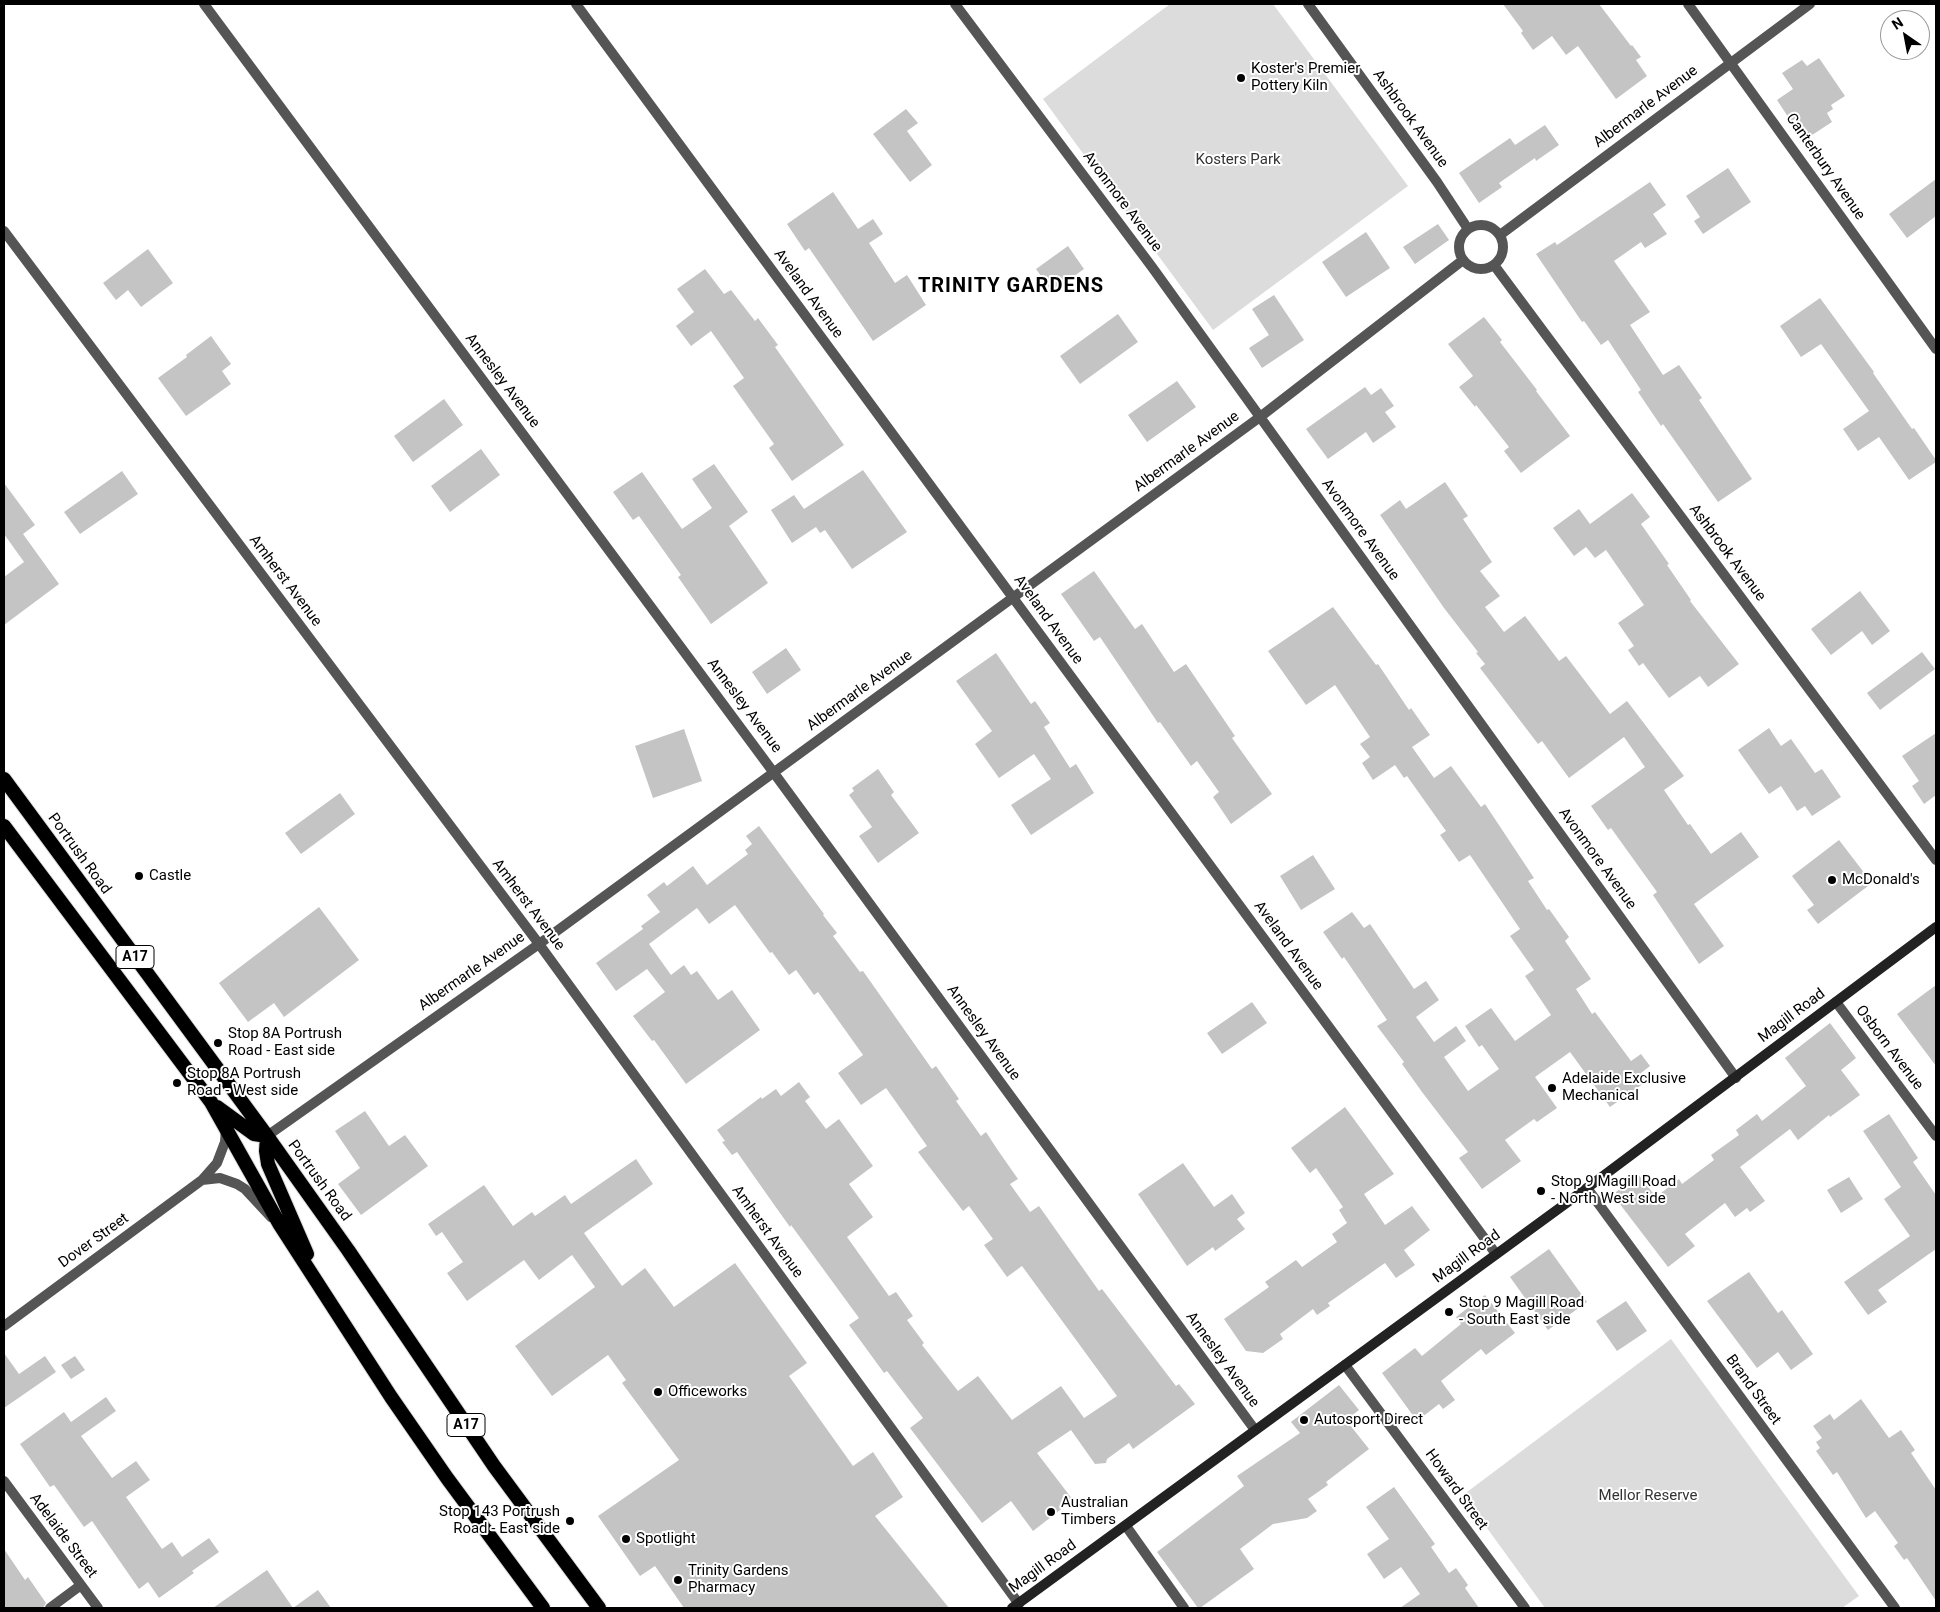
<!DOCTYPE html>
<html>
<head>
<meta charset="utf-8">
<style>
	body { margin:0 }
	#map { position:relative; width:1940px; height:1612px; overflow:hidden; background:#fff; font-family:Roboto,sans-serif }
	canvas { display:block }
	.frame { position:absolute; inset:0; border:5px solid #000; pointer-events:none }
	.north { position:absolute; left:1880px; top:10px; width:50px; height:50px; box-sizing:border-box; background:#fff; border:1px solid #999; border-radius:50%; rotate:327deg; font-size:14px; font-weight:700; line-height:20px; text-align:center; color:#000 }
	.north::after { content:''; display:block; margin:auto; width:18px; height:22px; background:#000; clip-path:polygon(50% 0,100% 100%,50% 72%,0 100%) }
</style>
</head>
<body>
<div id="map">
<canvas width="1940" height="1612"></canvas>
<div class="frame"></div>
<div class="north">N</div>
</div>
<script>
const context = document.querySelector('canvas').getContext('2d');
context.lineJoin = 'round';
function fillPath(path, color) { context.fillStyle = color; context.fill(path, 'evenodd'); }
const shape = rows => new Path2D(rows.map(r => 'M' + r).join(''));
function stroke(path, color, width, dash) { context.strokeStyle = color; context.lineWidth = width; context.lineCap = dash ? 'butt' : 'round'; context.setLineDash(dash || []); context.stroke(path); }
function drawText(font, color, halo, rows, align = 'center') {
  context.font = font + ' Roboto,sans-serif'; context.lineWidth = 4; context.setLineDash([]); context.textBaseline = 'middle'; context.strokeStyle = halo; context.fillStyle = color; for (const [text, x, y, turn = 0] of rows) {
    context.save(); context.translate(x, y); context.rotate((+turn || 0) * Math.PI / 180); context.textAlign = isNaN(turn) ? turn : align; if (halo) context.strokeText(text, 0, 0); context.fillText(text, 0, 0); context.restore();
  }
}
fillPath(shape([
	[1170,4,1273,4,1408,186,1213,330,1043,99],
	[1671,1339,1859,1596,1842,1608,1545,1608,1463,1495]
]), '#dcdcdc');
fillPath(shape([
	[1503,4,1599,4,1631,46,1632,45,1641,57,1636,60,1647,76,1616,99,1578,46,1566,55,1552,36,1533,50,1521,33,1523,31],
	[1819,58,1845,96,1831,105,1833,109,1827,113,1832,122,1809,137,1799,123,1794,126,1777,100,1793,89,1782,73,1802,60,1807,66],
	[906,109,918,123,907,131,932,165,910,182,873,134],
	[1545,125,1559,145,1536,161,1535,158,1499,183,1502,187,1479,203,1459,173,1510,138,1515,145],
	[1728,168,1751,202,1703,234,1694,221,1700,217,1686,196],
	[1936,179,1936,216,1907,238,1889,214],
	[1650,182,1666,205,1653,214,1667,234,1645,248,1641,242,1614,261,1650,312,1630,325,1663,375,1679,365,1702,398,1699,400,1752,479,1718,502,1663,424,1661,426,1638,392,1641,390,1608,340,1601,345,1584,321,1582,322,1536,254,1555,242,1557,245],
	[833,192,858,229,873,219,883,234,869,243,895,283,907,275,926,305,873,341,809,248,805,251,787,224],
	[1438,224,1449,240,1415,264,1403,247],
	[1366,232,1390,268,1346,297,1322,262],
	[1068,246,1084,269,1052,292,1036,269],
	[148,249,173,283,141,307,128,290,116,300,103,283],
	[705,269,724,294,731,290,755,321,758,318,778,345,775,347,844,445,792,481,769,448,774,444,733,386,744,378,711,331,691,346,676,326,694,312,677,289],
	[1274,295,1304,340,1262,368,1249,348,1269,335,1252,309],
	[1820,298,1874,372,1873,373,1912,429,1914,428,1936,460,1936,462,1909,480,1879,437,1858,451,1843,429,1869,411,1821,344,1801,357,1780,326],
	[1118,314,1138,342,1080,384,1060,356],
	[1484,317,1502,340,1500,342,1537,390,1536,391,1570,436,1521,473,1504,451,1509,447,1476,405,1475,407,1459,387,1473,376,1448,344],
	[211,336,231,364,222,371,231,384,186,416,158,378,187,357,186,355],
	[1177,381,1196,407,1147,442,1128,415],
	[1365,387,1371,395,1381,388,1394,406,1385,412,1396,427,1373,443,1366,432,1328,459,1306,429],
	[444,399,463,425,413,462,394,436],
	[481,449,500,475,450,512,431,486],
	[714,464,748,512,729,526,768,583,711,624,678,577,681,575,639,516,633,520,613,492,642,472,682,529,712,508,692,479],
	[863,470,907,532,852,569,825,530,820,533,816,527,792,543,771,510,794,495,804,509],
	[122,471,138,494,80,534,64,512],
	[1445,482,1468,516,1463,519,1492,562,1480,571,1500,596,1485,607,1504,632,1525,616,1559,661,1566,656,1610,714,1627,701,1684,776,1664,790,1688,825,1690,824,1711,854,1741,832,1759,857,1694,904,1724,946,1699,964,1653,895,1657,892,1611,828,1608,830,1591,806,1645,767,1624,737,1569,778,1542,741,1538,744,1480,668,1485,664,1476,653,1478,652,1444,608,1380,515,1400,500,1406,509],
	[4,483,35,525,23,534,59,584,4,625,4,577,24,562,4,534],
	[1632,493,1650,517,1641,524,1669,564,1667,565,1691,600,1690,601,1739,664,1708,687,1700,676,1669,698,1643,663,1639,666,1628,650,1634,646,1618,623,1644,605,1606,550,1595,558,1586,547,1574,556,1553,528,1579,509,1590,524],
	[1094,571,1135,629,1142,624,1174,672,1186,664,1235,736,1232,738,1272,794,1231,824,1213,797,1219,792,1197,761,1191,766,1160,722,1158,723,1100,637,1094,641,1061,594],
	[1860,591,1890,631,1872,645,1862,631,1831,655,1811,629],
	[1333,607,1376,665,1378,664,1409,710,1411,708,1430,735,1412,747,1434,778,1451,766,1481,807,1485,804,1534,878,1528,881,1547,910,1549,909,1569,937,1565,941,1591,979,1576,989,1592,1014,1595,1012,1631,1061,1641,1054,1650,1066,1641,1073,1647,1081,1610,1107,1570,1052,1535,1077,1557,1108,1537,1122,1534,1119,1505,1140,1521,1161,1482,1189,1459,1158,1468,1152,1422,1092,1402,1064,1404,1062,1377,1026,1387,1020,1344,957,1342,959,1323,932,1352,912,1364,928,1370,924,1414,989,1426,981,1439,1000,1416,1017,1434,1042,1456,1026,1466,1041,1444,1057,1468,1091,1499,1069,1482,1045,1479,1047,1465,1026,1491,1008,1515,1041,1551,1015,1525,976,1534,970,1510,936,1520,929,1470,855,1459,862,1440,835,1446,831,1407,776,1404,778,1395,765,1373,780,1362,763,1370,757,1360,744,1370,737,1335,685,1306,705,1268,651],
	[786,648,801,670,767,694,752,672],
	[1922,652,1935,669,1880,710,1867,693],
	[996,653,1031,704,1035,701,1050,723,1044,727,1070,768,1076,764,1094,793,1031,835,1011,805,1051,779,1034,754,999,778,975,744,992,731,956,681],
	[1769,728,1781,746,1791,739,1815,773,1822,769,1841,797,1812,816,1805,806,1797,811,1781,786,1769,794,1738,750],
	[684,729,702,781,653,798,635,746],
	[1936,733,1936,795,1924,804,1912,786,1919,781,1902,756],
	[878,769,894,792,891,795,919,833,878,863,859,836,872,827,849,795,854,791,852,788],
	[340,793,355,814,301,854,285,833],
	[759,826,824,914,823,915,837,933,833,936,860,972,863,971,932,1069,936,1066,959,1099,956,1101,981,1136,986,1132,997,1149,1018,1179,1010,1184,1030,1212,1039,1206,1099,1291,1102,1289,1176,1386,1179,1384,1195,1404,1133,1449,1129,1443,1107,1459,1106,1463,1095,1464,1071,1430,1037,1453,1073,1500,1033,1531,1011,1501,982,1523,910,1428,923,1418,887,1371,884,1373,849,1325,859,1318,791,1225,790,1227,775,1206,737,1152,732,1155,722,1142,725,1141,717,1130,761,1097,762,1099,776,1089,781,1096,799,1082,810,1097,805,1101,826,1129,839,1119,873,1166,849,1184,873,1217,847,1237,889,1296,896,1292,913,1316,907,1320,924,1343,922,1345,958,1391,978,1376,1012,1420,1061,1386,1084,1418,1117,1396,1022,1266,1007,1277,984,1245,993,1239,969,1206,963,1211,918,1152,927,1146,886,1088,861,1105,838,1073,863,1055,818,992,814,995,796,970,789,975,772,952,770,953,735,905,709,924,697,908,649,944,671,975,684,965,691,975,697,971,718,1000,732,990,760,1030,686,1084,654,1040,652,1041,633,1016,665,992,647,969,616,991,596,963,643,929,641,926,660,912,647,895,664,882,667,886,693,866,707,885,748,854,745,850,752,844,746,836],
	[1839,840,1872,883,1818,924,1807,910,1814,905,1792,876],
	[1313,855,1335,889,1301,910,1280,876],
	[319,907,359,960,284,1017,274,1003,248,1022,219,983],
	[1936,985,1936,1066,1897,1014],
	[1252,1002,1267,1023,1222,1054,1207,1033],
	[1830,1023,1856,1058,1841,1070,1860,1095,1830,1117,1829,1115,1798,1140,1790,1129,1740,1167,1765,1201,1750,1212,1747,1208,1735,1217,1725,1203,1685,1234,1695,1246,1668,1267,1616,1199,1616,1192,1638,1174,1656,1197,1679,1179,1682,1184,1714,1160,1711,1155,1739,1135,1736,1130,1757,1114,1762,1121,1806,1086,1785,1058],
	[1345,1107,1394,1174,1364,1194,1385,1225,1412,1206,1430,1230,1404,1250,1415,1265,1396,1278,1385,1263,1328,1303,1330,1306,1317,1315,1313,1309,1280,1334,1283,1339,1263,1353,1246,1351,1224,1319,1269,1287,1265,1282,1296,1260,1302,1267,1337,1242,1332,1234,1347,1223,1339,1210,1343,1207,1316,1168,1310,1173,1291,1148],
	[365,1111,389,1146,405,1135,428,1166,361,1215,338,1184,360,1168,335,1131],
	[1889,1114,1918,1158,1913,1162,1936,1195,1936,1249,1878,1290,1887,1302,1868,1315,1844,1282,1910,1236,1884,1199,1901,1187,1863,1131],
	[636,1159,653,1184,584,1233,622,1286,645,1268,674,1307,735,1263,807,1363,789,1376,853,1466,873,1452,903,1497,875,1516,949,1608,684,1608,655,1566,640,1576,598,1516,679,1460,622,1383,626,1380,608,1355,552,1396,515,1346,595,1287,572,1255,539,1280,524,1260,467,1301,447,1273,463,1262,442,1232,436,1236,428,1224,484,1185,513,1226,532,1212,535,1216,565,1195,571,1204],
	[1183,1163,1214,1207,1232,1194,1245,1213,1237,1219,1245,1229,1215,1251,1213,1247,1187,1266,1138,1194],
	[1849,1177,1863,1199,1841,1213,1827,1190],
	[1549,1249,1587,1302,1548,1330,1510,1277],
	[1749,1272,1778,1313,1782,1310,1813,1354,1791,1370,1778,1352,1757,1368,1707,1301],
	[1485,1295,1515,1333,1486,1355,1481,1349,1441,1381,1455,1400,1443,1409,1439,1404,1417,1421,1382,1373,1415,1348,1422,1356,1461,1324,1456,1317],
	[1626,1301,1647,1331,1617,1351,1596,1321],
	[4,1353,19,1374,45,1356,56,1372,4,1408],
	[75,1356,85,1370,71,1379,61,1365],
	[1339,1385,1359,1410,1346,1420,1369,1449,1326,1482,1328,1485,1308,1499,1317,1511,1307,1518,1273,1524,1240,1549,1254,1569,1200,1608,1198,1608,1157,1552,1244,1486,1237,1476,1300,1433,1291,1422],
	[106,1397,116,1411,81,1436,112,1478,136,1461,150,1480,126,1497,162,1549,172,1542,182,1557,209,1538,219,1552,192,1571,194,1573,159,1598,148,1582,139,1589,92,1521,84,1527,54,1485,50,1487,20,1444,64,1412,71,1422],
	[1861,1399,1889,1438,1901,1430,1915,1450,1911,1453,1936,1490,1936,1601,1907,1558,1904,1560,1894,1546,1898,1543,1875,1511,1866,1518,1837,1472,1833,1475,1816,1451,1820,1448,1816,1442,1822,1438,1813,1426,1830,1414,1834,1420],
	[1394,1487,1435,1544,1431,1547,1449,1573,1456,1568,1468,1585,1465,1588,1479,1608,1400,1608,1420,1594,1401,1567,1384,1579,1367,1554,1389,1539,1366,1507],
	[4,1549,25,1580,28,1577,46,1603,43,1608,4,1608],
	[267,1570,293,1608,318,1590,331,1608,213,1608]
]), '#c4c4c4');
const trunk = shape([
	[4,779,267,1136,348,1250,494,1466,599,1608],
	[4,826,211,1102,280,1225,391,1397,447,1478,543,1608],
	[217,1107,254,1134,267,1136],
	[267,1136,266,1151,268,1164,307,1254]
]);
stroke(trunk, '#dbdbdb', 16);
stroke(shape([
	[204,4,774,773,1255,1430],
	[576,4,1496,1254],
	[955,4,1152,267,1736,1078],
	[1308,4,1437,182,1468,229],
	[1688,4,1936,349],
	'1459 247a22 22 0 1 1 44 0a22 22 0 1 1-44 0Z',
	[4,231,539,944,1019,1604],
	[1500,235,1810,4],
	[1494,265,1936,860],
	[1836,1002,1936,1136],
	[267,1136,539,944,1260,417,1463,260],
	[202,1180,220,1178,237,1184,245,1189,271,1217],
	[1587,1188,1895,1608],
	[4,1326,202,1180,217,1163,225,1142,226,1129],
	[1345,1365,1525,1608],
	[4,1481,98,1608],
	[1126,1526,1184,1608],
	[50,1608,81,1585]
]), '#555', 10);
stroke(shape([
	[1012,1608,1587,1188,1936,927]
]), '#222', 10);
stroke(trunk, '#000', 14);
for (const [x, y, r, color] of [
	[1241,78,5,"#000"],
	[139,876,5,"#000"],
	[1832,880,5,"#000"],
	[218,1043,5,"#000"],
	[177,1083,5,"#000"],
	[1552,1088,5,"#000"],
	[1541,1191,5,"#000"],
	[1449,1312,5,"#000"],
	[658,1392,5,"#000"],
	[1304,1420,5,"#000"],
	[1051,1512,5,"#000"],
	[570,1521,5,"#000"],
	[626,1539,5,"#000"],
	[678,1580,5,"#000"]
]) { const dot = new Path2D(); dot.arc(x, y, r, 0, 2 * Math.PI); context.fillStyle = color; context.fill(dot); stroke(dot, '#fff', 2); }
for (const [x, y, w] of [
	[135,957,38],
	[466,1425,38]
]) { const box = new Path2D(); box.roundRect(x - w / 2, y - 11.5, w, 23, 4); context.fillStyle = '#fff'; context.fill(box); stroke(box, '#000', 1); }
drawText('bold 14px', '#000', null, [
	["A17",135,957],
	["A17",466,1425]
]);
drawText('15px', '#000', '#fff', [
	["Koster's Premier",1251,69],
	["Pottery Kiln",1251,86],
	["Castle",149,876],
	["McDonald's",1842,880],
	["Stop 8A Portrush",228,1034],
	["Road - East side",228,1051],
	["Stop 8A Portrush",187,1074],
	["Road - West side",187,1091],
	["Adelaide Exclusive",1562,1079],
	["Mechanical",1562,1096],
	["Stop 9 Magill Road",1551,1182],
	["- North West side",1551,1199],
	["Stop 9 Magill Road",1459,1303],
	["- South East side",1459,1320],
	["Officeworks",668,1392],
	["Autosport Direct",1314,1420],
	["Australian",1061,1503],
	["Timbers",1061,1520],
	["Stop 143 Portrush",560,1512,"right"],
	["Road - East side",560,1529,"right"],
	["Spotlight",636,1539],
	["Trinity Gardens",688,1571],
	["Pharmacy",688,1588]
], 'left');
drawText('15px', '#000', '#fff', [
	["Albermarle Avenue",1646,107,-37],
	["Ashbrook Avenue",1410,119,54],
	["Canterbury Avenue",1825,167,55],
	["Avonmore Avenue",1122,202,53],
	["Aveland Avenue",808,294,54],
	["Annesley Avenue",502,381,53],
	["Albermarle Avenue",1187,452,-36],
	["Avonmore Avenue",1360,530,54],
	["Ashbrook Avenue",1727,553,53],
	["Amherst Avenue",285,581,53],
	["Aveland Avenue",1048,620,54],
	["Albermarle Avenue",860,691,-36],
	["Annesley Avenue",744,706,53],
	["Portrush Road",79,854,54],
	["Avonmore Avenue",1597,859,54],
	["Amherst Avenue",528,905,53],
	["Aveland Avenue",1288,946,54],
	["Albermarle Avenue",472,972,-35],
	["Magill Road",1792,1016,-37],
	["Annesley Avenue",983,1033,54],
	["Osborn Avenue",1889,1048,53],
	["Portrush Road",319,1181,54],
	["Amherst Avenue",767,1232,54],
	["Dover Street",94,1241,-36],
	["Magill Road",1467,1257,-36],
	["Annesley Avenue",1222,1360,54],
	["Brand Street",1753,1390,54],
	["Howard Street",1456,1490,54],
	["Adelaide Street",63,1536,53],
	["Magill Road",1043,1567,-36]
]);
drawText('15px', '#333', '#fff', [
	["Kosters Park",1238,160],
	["Mellor Reserve",1648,1496]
]);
context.letterSpacing = '1px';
drawText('bold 20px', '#000', '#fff', [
	["TRINITY GARDENS",1011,287]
]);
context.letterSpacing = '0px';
</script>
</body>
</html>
